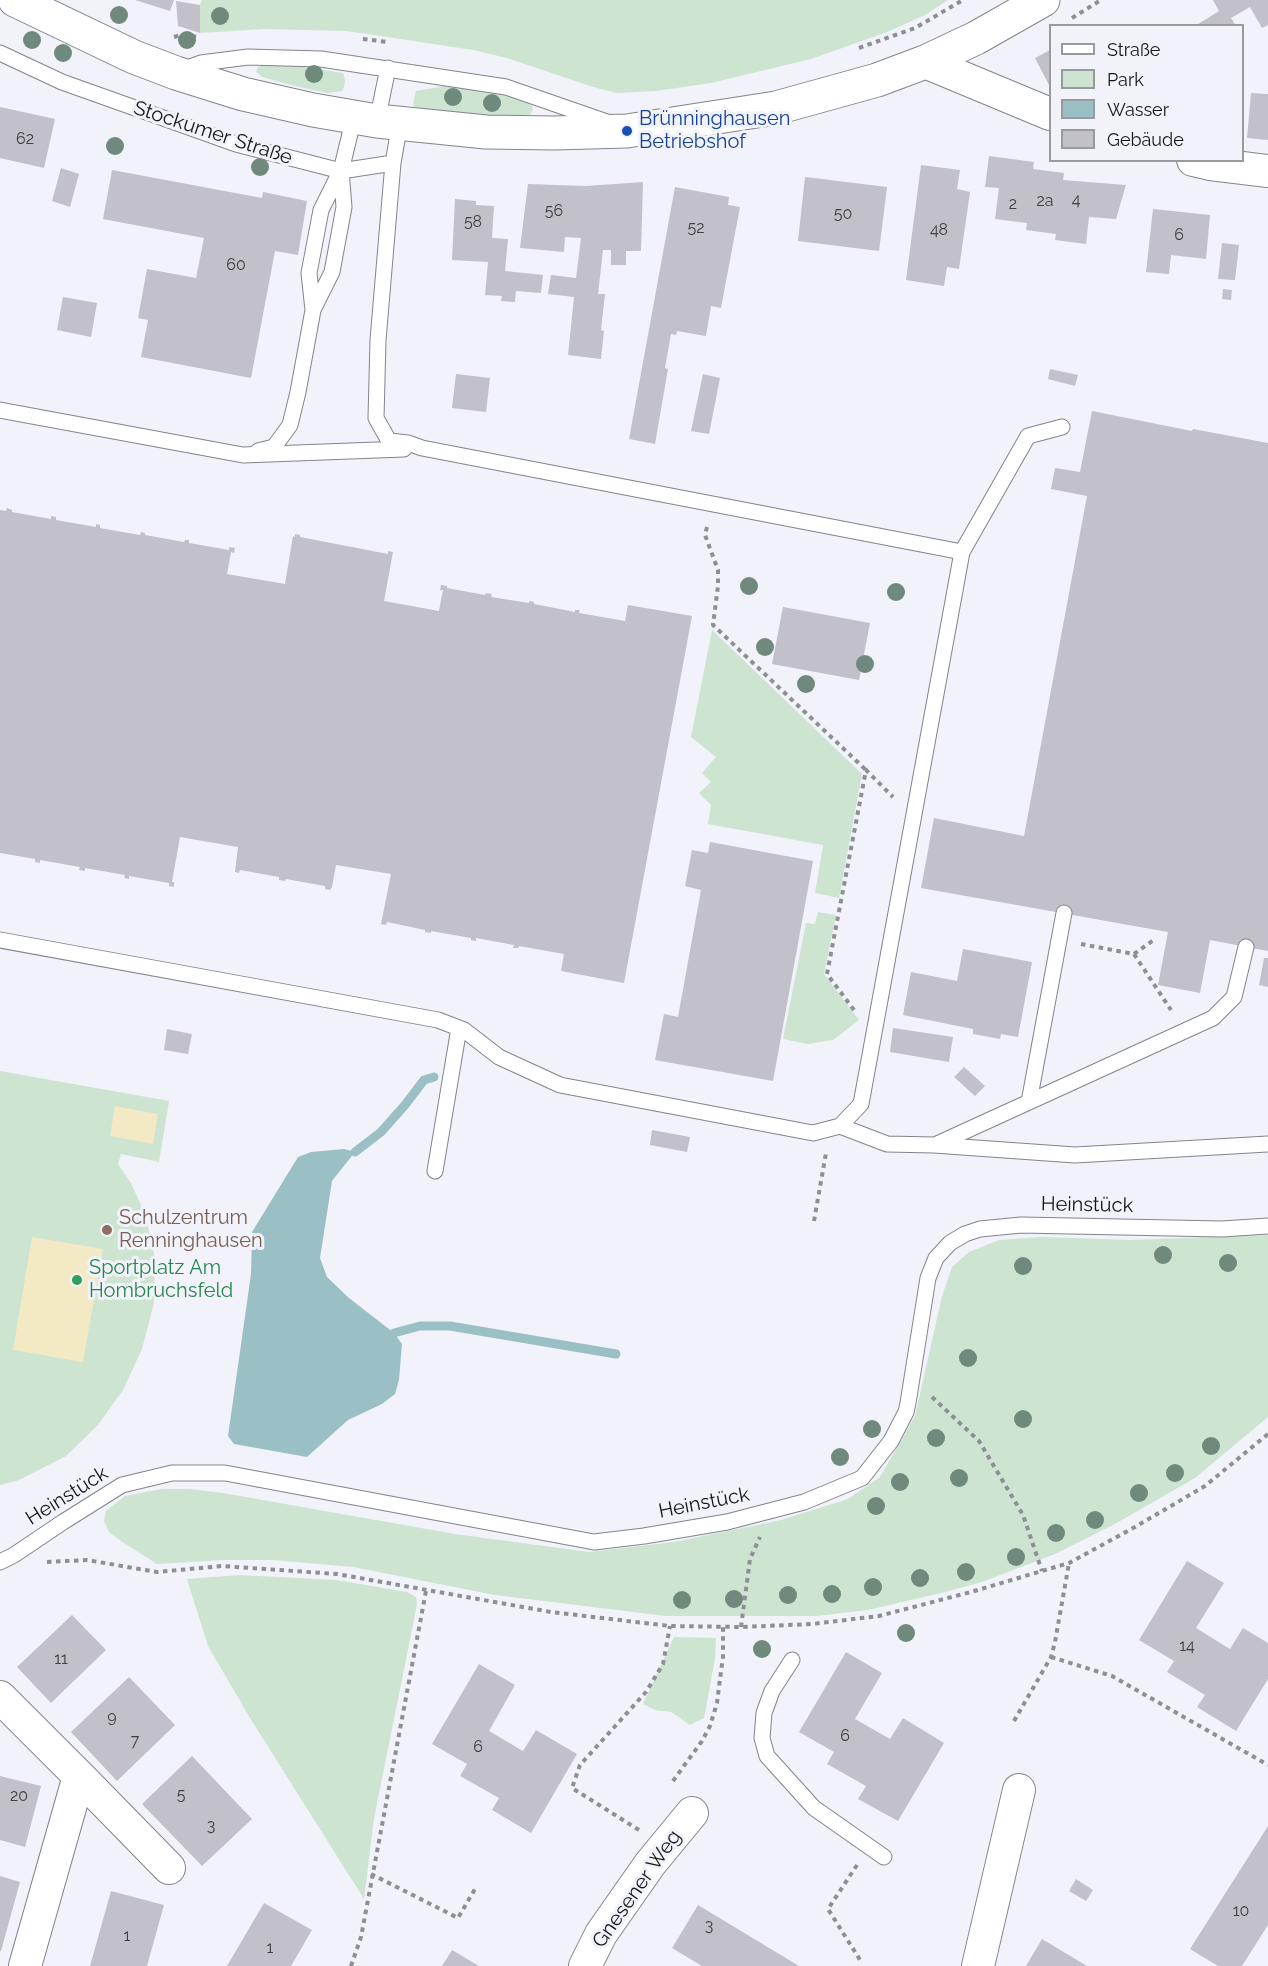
<!DOCTYPE html>
<html>
<head>
<meta charset="utf-8">
<style>
	body { margin:0 }
	#map { position:relative; width:1268px; height:1966px; overflow:hidden; background:#f1f2fa; font-family:Raleway,sans-serif }
	canvas { display:block }
	.legend { position:absolute; left:1049px; top:24px; width:195px; height:138px; box-sizing:border-box; background:#f1f2fa; border:2px solid #999aa0; margin:0; padding:8px 10px; list-style:none; font-size:18px; color:#151618 }
	.legend li { display:flex; align-items:center; gap:12px; height:30px }
	.legend b { width:30px; border:2px solid #999aa0 }
</style>
</head>
<body>
<div id="map">
<canvas width="1268" height="1966"></canvas>
<ul class="legend">
<li><b style="height:8px;background:#fff"></b>Straße</li>
<li><b style="height:16px;background:#cde4d1"></b>Park</li>
<li><b style="height:16px;background:#9ac0c6"></b>Wasser</li>
<li><b style="height:16px;background:#c2c0c8"></b>Gebäude</li>
</ul>
</div>
<script>
const context = document.querySelector('canvas').getContext('2d');
context.lineJoin = 'round';
function fillPath(path, color) { context.fillStyle = color; context.fill(path, 'evenodd'); }
const shape = rows => new Path2D(rows.map(r => 'M' + r).join(''));
function stroke(path, color, width, dash) { context.strokeStyle = color; context.lineWidth = width; context.lineCap = dash ? 'butt' : 'round'; context.setLineDash(dash || []); context.stroke(path); }
function drawText(font, color, halo, rows, align = 'center') {
  context.font = font + ' Raleway,sans-serif'; context.lineWidth = 6; context.setLineDash([]); context.textBaseline = 'middle'; context.strokeStyle = halo; context.fillStyle = color; for (const [text, x, y, turn = 0] of rows) {
    context.save(); context.translate(x, y); context.rotate((+turn || 0) * Math.PI / 180); context.textAlign = isNaN(turn) ? turn : align; if (halo) context.strokeText(text, 0, 0); context.fillText(text, 0, 0); context.restore();
  }
}
fillPath(shape([
	[202,0,948,0,925,15,887,32,811,59,711,83,656,91,617,93,593,87,507,58,473,50,347,31,264,29,200,33,200,5],
	[287,64,343,73,345,80,344,87,342,91,327,93,291,85,262,77,256,72,258,67,266,65],
	[445,86,479,89,506,95,531,105,533,109,530,115,522,118,512,118,418,110,413,105,416,91],
	[712,630,862,774,839,898,815,893,823,845,708,824,711,805,699,793,711,782,702,773,716,757,691,737],
	[818,912,836,915,824,974,859,1020,833,1040,808,1044,783,1039,806,923,815,924],
	[0,1071,169,1101,159,1162,121,1154,118,1164,131,1183,145,1214,155,1258,154,1303,142,1349,123,1390,98,1425,66,1456,19,1480,0,1485],
	[1268,1235,1268,1417,1195,1478,1113,1525,1055,1554,982,1582,941,1593,868,1610,816,1616,666,1616,495,1595,353,1567,273,1560,223,1560,157,1564,124,1543,109,1532,104,1521,106,1511,125,1496,162,1489,189,1489,223,1493,455,1534,589,1552,674,1542,781,1520,848,1499,880,1477,915,1416,942,1296,952,1267,969,1252,999,1240,1041,1237,1132,1240],
	[239,1575,336,1580,407,1592,416,1597,417,1605,374,1818,364,1899,250,1718,208,1646,187,1579],
	[674,1637,716,1638,715,1659,704,1718,690,1725,671,1712,655,1710,643,1704]
]), '#cde4d1');
fillPath(shape([
	[115,1106,158,1114,153,1144,110,1136],
	[32,1237,103,1249,83,1362,13,1350]
]), '#f3e9c4');
fillPath(shape([
	[344,1149,355,1152,332,1181,320,1258,327,1277,349,1298,394,1333,402,1344,399,1380,395,1394,382,1404,348,1420,307,1457,234,1444,228,1436,251,1274,252,1232,298,1157,311,1152]
]), '#9ac0c6');
stroke(shape([
	[355,1152,381,1132,405,1105,424,1080,434,1077],
	[394,1333,420,1326,450,1326,616,1354]
]), '#9ac0c6', 9);
fillPath(shape([
	[135,0,174,0,170,11],
	[1213,0,1268,0,1268,25,1262,28,1250,7,1231,18,1236,26,1195,26,1219,11],
	[176,1,200,5,200,33,178,26],
	[1050,50,1050,87,1035,58],
	[1251,93,1268,94,1268,140,1247,138],
	[0,107,55,119,44,168,0,158],
	[989,156,1034,162,1033,169,1064,173,1063,180,1126,185,1116,219,1089,217,1086,244,1055,240,1056,234,1026,230,1027,223,995,219,999,188,985,187],
	[921,165,960,170,957,189,970,192,959,269,947,267,944,286,906,280],
	[61,168,79,174,70,207,52,201],
	[112,170,262,198,263,192,307,201,298,255,275,251,251,378,141,357,148,320,138,318,147,269,196,278,204,238,103,219],
	[805,177,887,187,879,251,798,241],
	[643,182,641,251,626,251,626,265,611,265,611,250,603,250,598,294,605,294,601,330,604,331,601,359,568,355,574,297,548,294,551,275,576,278,581,238,565,237,564,252,520,248,528,184,586,186],
	[675,187,729,197,728,205,740,207,721,308,711,306,706,336,677,331,676,335,671,334,665,368,668,369,655,444,629,439],
	[455,199,476,201,476,205,494,206,492,238,508,239,505,271,543,275,541,293,516,291,515,302,501,301,502,296,485,295,488,262,452,260],
	[1153,209,1210,215,1206,259,1171,255,1169,274,1146,272],
	[1222,243,1239,245,1235,280,1218,279],
	[1223,289,1232,290,1231,300,1222,299],
	[63,297,97,303,91,337,57,330],
	[1050,369,1078,375,1075,386,1048,379],
	[456,374,490,378,486,412,452,408],
	[703,374,720,378,709,434,691,431],
	[1092,411,1192,431,1193,429,1268,443,1268,951,1210,940,1200,993,1158,985,1168,932,921,888,934,818,1024,836,1087,496,1051,489,1055,468,1080,472],
	[7,508,12,510,12,512,51,519,51,516,56,517,56,520,96,527,96,524,100,525,100,528,140,535,141,532,145,533,145,535,184,542,185,540,189,540,189,543,229,550,229,547,235,548,234,553,231,552,227,574,285,584,293,536,295,537,295,534,300,535,300,537,388,554,388,551,393,552,384,601,439,611,443,590,440,590,441,585,447,586,447,588,485,595,486,593,492,594,491,597,529,603,529,601,534,602,534,604,575,612,575,610,580,610,579,613,625,621,628,605,692,616,624,983,561,971,564,954,519,946,518,948,513,948,514,945,476,938,476,941,471,940,471,938,431,931,431,933,425,932,425,930,387,922,386,925,381,924,391,874,336,865,332,887,330,890,325,889,325,886,286,879,285,881,279,880,279,877,240,870,239,873,235,872,238,847,180,837,172,882,174,882,174,887,169,886,169,883,129,876,129,879,124,878,125,875,85,868,85,871,79,870,80,867,40,860,40,863,35,862,35,859,0,853,0,510,6,511],
	[783,607,870,623,859,680,772,664],
	[710,842,813,861,773,1081,655,1060,664,1014,678,1017,701,890,685,886,692,850,708,853],
	[963,949,1032,962,1018,1037,1001,1034,1000,1039,973,1034,973,1029,903,1015,911,972,957,981],
	[1264,958,1268,958,1268,987,1259,985],
	[893,1028,953,1037,949,1062,890,1052],
	[167,1029,192,1034,188,1054,164,1050],
	[964,1067,985,1086,975,1096,954,1077],
	[652,1130,690,1137,687,1152,650,1145],
	[1187,1561,1224,1583,1196,1628,1230,1649,1243,1628,1268,1643,1268,1679,1236,1731,1197,1707,1205,1695,1167,1672,1174,1661,1139,1640],
	[72,1615,106,1650,51,1703,17,1667],
	[846,1652,882,1673,855,1719,890,1739,903,1718,944,1743,898,1821,858,1799,866,1786,827,1764,834,1752,799,1732],
	[479,1664,515,1685,489,1731,523,1751,536,1730,577,1754,531,1833,492,1810,499,1798,460,1776,467,1764,432,1744],
	[129,1677,175,1725,117,1781,71,1732],
	[192,1756,252,1819,202,1866,142,1804],
	[0,1776,41,1786,25,1847,0,1840],
	[1268,1826,1268,1925,1242,1966,1218,1966,1190,1949],
	[0,1876,20,1882,1,1951,0,1951],
	[1076,1879,1093,1890,1086,1901,1069,1891],
	[111,1891,164,1905,147,1966,90,1966],
	[264,1903,312,1930,291,1966,227,1966],
	[698,1905,799,1966,702,1966,672,1948],
	[1042,1939,1087,1966,1026,1966],
	[452,1950,479,1966,442,1966]
]), '#c2c0c8');
const service = shape([
	[0,53,62,82,236,144,341,171,393,163],
	[182,70,201,63,248,57,321,59,506,87,607,122],
	[377,121,388,68],
	[313,310,309,273,321,210,340,172],
	[0,410,243,455,404,449],
	[258,451,274,447,290,425,298,392,313,310,332,272,344,207,341,171,354,117],
	[962,552,1028,436,1062,427],
	[0,940,438,1020,464,1030,499,1057,560,1085,813,1133,840,1126,861,1104,962,552,422,448,408,443,389,441,376,418,378,340,393,163,400,123],
	[1029,1102,1064,913],
	[840,1126,887,1144,934,1145,1075,1155,1268,1144],
	[937,1144,1213,1018,1234,997,1246,947],
	[435,1171,459,1028],
	[0,1562,14,1555,63,1522,122,1485,172,1473,225,1473,594,1542,644,1536,727,1522,804,1502,862,1478,891,1441,906,1412,908,1403,928,1278,936,1258,950,1243,965,1234,980,1229,1021,1225,1222,1229,1268,1226],
	[792,1660,772,1691,764,1713,762,1738,767,1756,814,1808,884,1857]
]);
const minor = shape([
	[925,62,1050,114],
	[1193,160,1210,164,1268,171],
	[0,1697,79,1776,25,1966],
	[79,1776,169,1868],
	[585,1966,601,1934,650,1864,692,1813],
	[978,1966,1019,1790]
]);
const secondary = shape([
	[15,0,134,57,176,73,243,94,313,110,377,121,486,132,554,133,627,131,776,108,877,80,925,62,976,38,1043,0]
]);
stroke(service, '#83848c', 17);
stroke(minor, '#83848c', 34);
stroke(secondary, '#83848c', 35);
stroke(shape([
	[1072,18,1101,0],
	[174,37,181,35,200,37],
	[363,39,388,42],
	[859,48,915,28,963,0],
	[707,527,705,535,718,570,718,586,713,625,866,770],
	[1081,944,1134,954,1171,1010],
	[1134,954,1155,939],
	[854,1010,827,974,866,770,893,797],
	[814,1221,826,1153],
	[932,1397,979,1441,1023,1515,1042,1571],
	[47,1562,87,1560,157,1572,222,1566,337,1574,551,1612,670,1626,741,1627,812,1624,879,1616,971,1592,1069,1563,1135,1527,1205,1486,1268,1434],
	[741,1627,750,1559,760,1537],
	[1051,1657,1112,1676,1268,1765],
	[1014,1721,1051,1657,1055,1642,1069,1563],
	[673,1781,702,1741,710,1726,717,1703,720,1679,723,1657,723,1627],
	[639,1830,572,1788,580,1765,646,1692,663,1664,670,1626],
	[857,1865,828,1909,862,1963],
	[371,1874,458,1918,475,1889],
	[351,1966,361,1937,426,1591]
]), '#8e8f94', 4, [4.5, 4.5]);
stroke(service, '#fff', 15);
stroke(minor, '#fff', 32);
stroke(secondary, '#fff', 33);
context.fillStyle = '#6f897d';
for (const [x, y] of [
	[119,15],
	[220,16],
	[32,40],
	[187,40],
	[63,53],
	[314,74],
	[453,97],
	[492,103],
	[115,146],
	[260,167],
	[749,586],
	[896,592],
	[765,647],
	[865,664],
	[806,684],
	[1163,1255],
	[1228,1263],
	[1023,1266],
	[968,1358],
	[1023,1419],
	[872,1429],
	[936,1438],
	[1211,1446],
	[840,1457],
	[1175,1473],
	[959,1478],
	[900,1482],
	[1139,1493],
	[876,1506],
	[1095,1520],
	[1056,1533],
	[1016,1557],
	[966,1572],
	[920,1578],
	[873,1587],
	[832,1594],
	[788,1595],
	[734,1599],
	[682,1600],
	[906,1633],
	[762,1649]
]) { context.beginPath(); context.arc(x, y, 9, 0, 2 * Math.PI); context.fill(); }
for (const [x, y, r, color] of [
	[627,131,6,"#1a4fb4"],
	[107,1230,6,"#8d6e63"],
	[77,1280,6,"#2e9e5b"]
]) { const dot = new Path2D(); dot.arc(x, y, r, 0, 2 * Math.PI); context.fillStyle = color; context.fill(dot); stroke(dot, '#f1f2fa', 2); }
drawText('16px', '#404044', null, [
	["62",25,139],
	["4",1076,200],
	["2a",1045,201],
	["2",1013,204],
	["56",554,211],
	["50",843,214],
	["58",473,222],
	["52",696,228],
	["48",939,230],
	["6",1179,235],
	["60",236,265],
	["14",1187,1646],
	["11",61,1659],
	["9",112,1717],
	["6",845,1736],
	["7",135,1741],
	["6",478,1747],
	["5",181,1795],
	["20",19,1796],
	["3",211,1826],
	["10",1241,1911],
	["3",709,1926],
	["1",127,1936],
	["1",270,1948]
]);
drawText('20px', '#164399', '#f1f2fa', [
	["Brünninghausen",639,119],
	["Betriebshof",639,142]
], 'left');
drawText('20px', '#151618', '#f1f2fa', [
	["Stockumer Straße",213,133,18],
	["Heinstück",1087,1205,1],
	["Heinstück",67,1496,-32],
	["Heinstück",704,1503,-11],
	["Gnesener Weg",637,1889,-55]
]);
drawText('20px', '#785e54', '#f1f2fa', [
	["Schulzentrum",119,1218],
	["Renninghausen",119,1241]
], 'left');
drawText('20px', '#27864d', '#f1f2fa', [
	["Sportplatz Am",89,1268],
	["Hombruchsfeld",89,1291]
], 'left');
</script>
</body>
</html>
